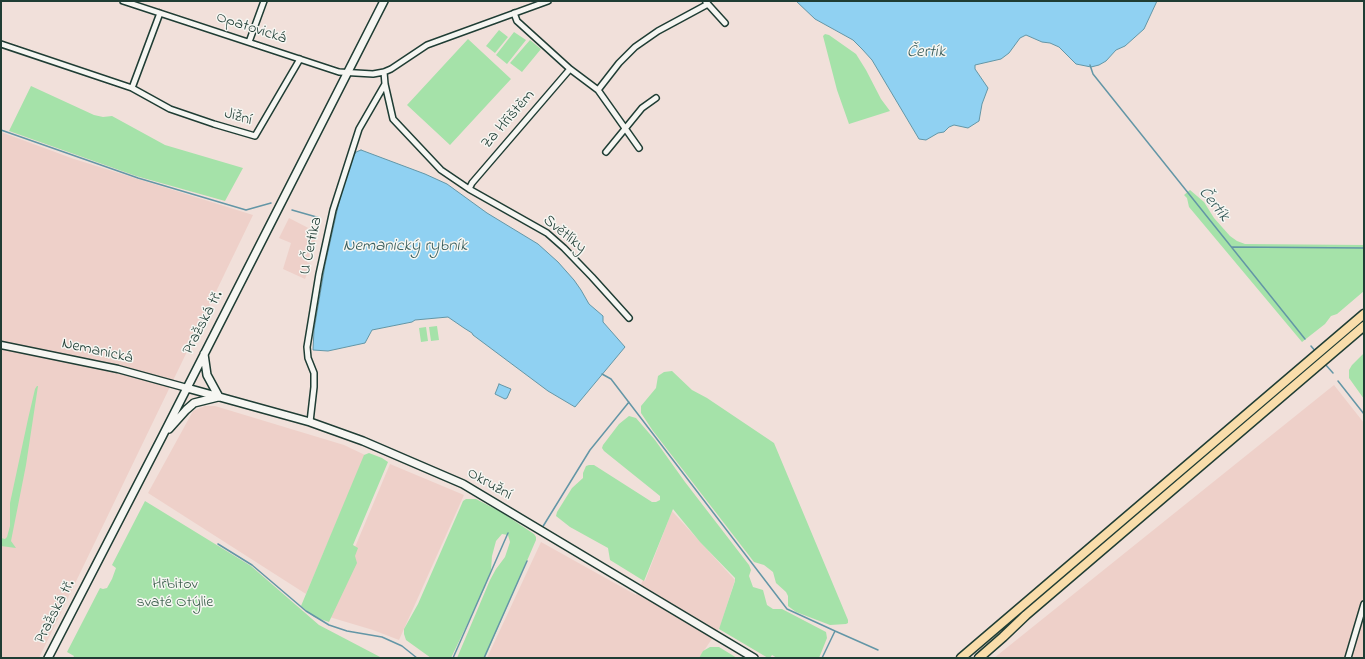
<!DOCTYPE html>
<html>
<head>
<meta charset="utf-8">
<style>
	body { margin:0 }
	#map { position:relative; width:1365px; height:659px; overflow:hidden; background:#f1e0da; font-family:"Indie Flower",sans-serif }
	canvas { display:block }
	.frame { position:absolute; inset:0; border:2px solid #1f3d34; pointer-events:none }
</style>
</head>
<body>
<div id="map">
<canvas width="1365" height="659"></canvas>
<div class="frame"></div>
</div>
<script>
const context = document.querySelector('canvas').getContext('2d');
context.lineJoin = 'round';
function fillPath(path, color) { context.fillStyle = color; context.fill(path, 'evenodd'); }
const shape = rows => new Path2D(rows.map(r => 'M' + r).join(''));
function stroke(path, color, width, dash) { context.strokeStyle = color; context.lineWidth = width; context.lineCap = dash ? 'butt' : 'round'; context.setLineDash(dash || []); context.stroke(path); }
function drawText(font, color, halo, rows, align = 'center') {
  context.font = font + ' "Indie Flower",sans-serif'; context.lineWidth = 3; context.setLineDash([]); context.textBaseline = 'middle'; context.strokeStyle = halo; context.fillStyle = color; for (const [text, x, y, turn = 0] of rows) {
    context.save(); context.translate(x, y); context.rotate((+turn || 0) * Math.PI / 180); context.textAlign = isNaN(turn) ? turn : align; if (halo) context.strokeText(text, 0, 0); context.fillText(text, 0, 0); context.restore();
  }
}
fillPath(shape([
	[1,132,74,159,253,215,39,658,1,658],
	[289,218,318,233,307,262,311,264,305,279,283,269,291,243,279,238],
	[1334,385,1364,423,1364,658,994,658],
	[205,406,215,406,344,445,365,455,306,594,148,493,193,411],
	[390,464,464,495,399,640,373,630,326,616],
	[672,511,735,580,720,627,699,658,487,658,541,542,636,595,643,580,645,581]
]), '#eed0c9');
fillPath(shape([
	[499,30,508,37,495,53,486,46],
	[514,32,526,40,507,64,496,55],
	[825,34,829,35,856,54,866,70,881,99,890,111,849,124,837,90,823,36],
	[468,39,511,79,450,145,407,105],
	[530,40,541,49,522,72,510,63],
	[31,86,94,115,103,117,112,116,165,145,243,168,225,201,136,176,9,131],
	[1190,190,1204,202,1214,218,1230,236,1237,241,1245,244,1364,245,1364,291,1337,314,1331,316,1325,324,1302,342,1189,207,1187,198,1184,195],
	[437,326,439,340,431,341,429,327],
	[426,327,428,341,421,342,419,328],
	[1364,353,1364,399,1349,378,1349,370,1352,365],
	[672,371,692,390,707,398,774,443,848,620,848,623,846,624,830,625,796,612,788,606,788,596,786,592,776,583,773,572,764,565,754,562,653,431,641,413,641,406,656,388,658,376,664,372],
	[37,386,38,386,26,465,11,541,16,548,1,546,1,538,5,539,7,537,10,526,10,503,28,419,35,389],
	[629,416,636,418,655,440,685,482,749,565,751,570,749,576,753,587,763,590,767,605,773,609,782,609,826,632,827,638,819,658,777,658,772,655,770,658,768,658,719,629,735,581,735,578,700,542,673,509,644,581,610,560,608,548,570,527,556,516,557,512,572,488,583,478,583,473,586,466,589,465,594,465,652,502,656,502,660,500,660,496,604,451,602,448,603,445,619,424],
	[369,453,382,458,388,462,353,545,358,548,355,556,357,563,329,622,314,617,301,606,364,455],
	[466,499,476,499,501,512,534,534,536,537,536,540,485,658,457,658,490,580,496,569,505,557,510,542,508,535,502,534,496,541,492,556,491,570,485,587,451,658,431,658,406,640,404,634,404,629,418,604,460,508,463,501],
	[145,501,251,566,319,625,382,658,73,658,74,656,67,652,100,588,103,589,107,588,112,579,116,568,112,565],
	[710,647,719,647,737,658,699,658,703,651]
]), '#a5e2a9');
const water = shape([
	[796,1,1157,1,1144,29,1125,46,1116,50,1106,61,1099,65,1091,67,1076,64,1059,47,1050,43,1042,42,1026,35,1020,38,1009,53,1001,59,975,65,975,69,988,88,982,104,979,121,968,128,954,125,949,127,944,132,938,133,926,140,919,139,872,60,862,49,853,40,815,19,796,1],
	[361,150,425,174,447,184,487,213,538,244,558,262,574,280,581,290,589,304,603,316,603,322,625,347,575,407,548,391,473,335,472,333,464,328,448,317,415,320,412,322,372,330,365,343,328,351,313,350,314,330,325,265,341,193,350,162,356,152,361,150],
	[499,384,511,389,507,398,505,399,495,394,499,384]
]);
fillPath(water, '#90d1f2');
stroke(water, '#6396a6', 1);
stroke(shape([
	[1090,65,1093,74,1305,339],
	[1,130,138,178,246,210,271,203],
	[292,210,320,218],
	[1232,247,1364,248],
	[1311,346,1316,352],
	[1325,364,1333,373],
	[602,374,611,379,787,609,835,631,822,658],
	[1338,381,1364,414],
	[542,528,590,450,629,402],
	[218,544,252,565,306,611,329,625,347,631,382,637,402,646,417,658],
	[835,631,878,650],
	[453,658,508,533],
	[484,658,527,561]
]), '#6396a6', 1.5);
const minor = shape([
	[123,1,339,72,373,74,384,72,391,69,427,45,548,1],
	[706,2,725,23],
	[160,13,132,88,170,109,214,124,255,136,300,59],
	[514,13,517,21,570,69,598,90,639,148],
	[249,42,264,1],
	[1,44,132,88],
	[384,72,385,84,393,119,441,170,469,189,547,233,564,248,592,277,629,318],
	[598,90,619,63,635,47,658,31,708,4],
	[606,152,642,108,656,98],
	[469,189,472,183,570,69],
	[310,422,314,387,314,373,308,358,307,347,319,274,333,210,359,129,385,84],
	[1348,658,1364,604]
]);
const tertiary = shape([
	[1,345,118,369,187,388]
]);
const secondary = shape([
	[204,354,207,375,219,397],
	[187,388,310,422,363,441,463,484,754,658],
	[169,429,186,410,194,403,218,397],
	[48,658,162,437,384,1]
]);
const trunk = shape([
	[961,658,1364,314],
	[979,658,1003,637,1026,615,1364,326]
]);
stroke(minor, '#1f3d34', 8);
stroke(tertiary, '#1f3d34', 9);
stroke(secondary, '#1f3d34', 10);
stroke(trunk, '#1f3d34', 11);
stroke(minor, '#f6f6f2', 5);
stroke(tertiary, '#f6f6f2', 6);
stroke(secondary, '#f6f6f2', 7);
stroke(trunk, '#f9ddab', 8);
drawText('16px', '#1f3d34', '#f6f6f2', [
	["Opatovická",251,29,18],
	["Jižní",238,118,16],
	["Za Hřištěm",509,120,-49],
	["Světlíky",564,235,39],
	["U Čertíka",312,246,-78],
	["Pražská tř.",204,323,-63],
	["Nemanická",97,352,12],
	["Okružní",489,485,30],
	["Pražská tř.",56,612,-63]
]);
drawText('16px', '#3a5e4b', '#f6f6f2', [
	["Hřbitov",175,585],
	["svaté Otýlie",175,603]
]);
drawText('italic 17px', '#365b5a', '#f6f6f2', [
	["Čertík",926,53],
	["Čertík",1213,205,51],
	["Nemanický rybník",405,247]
]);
</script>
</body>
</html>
